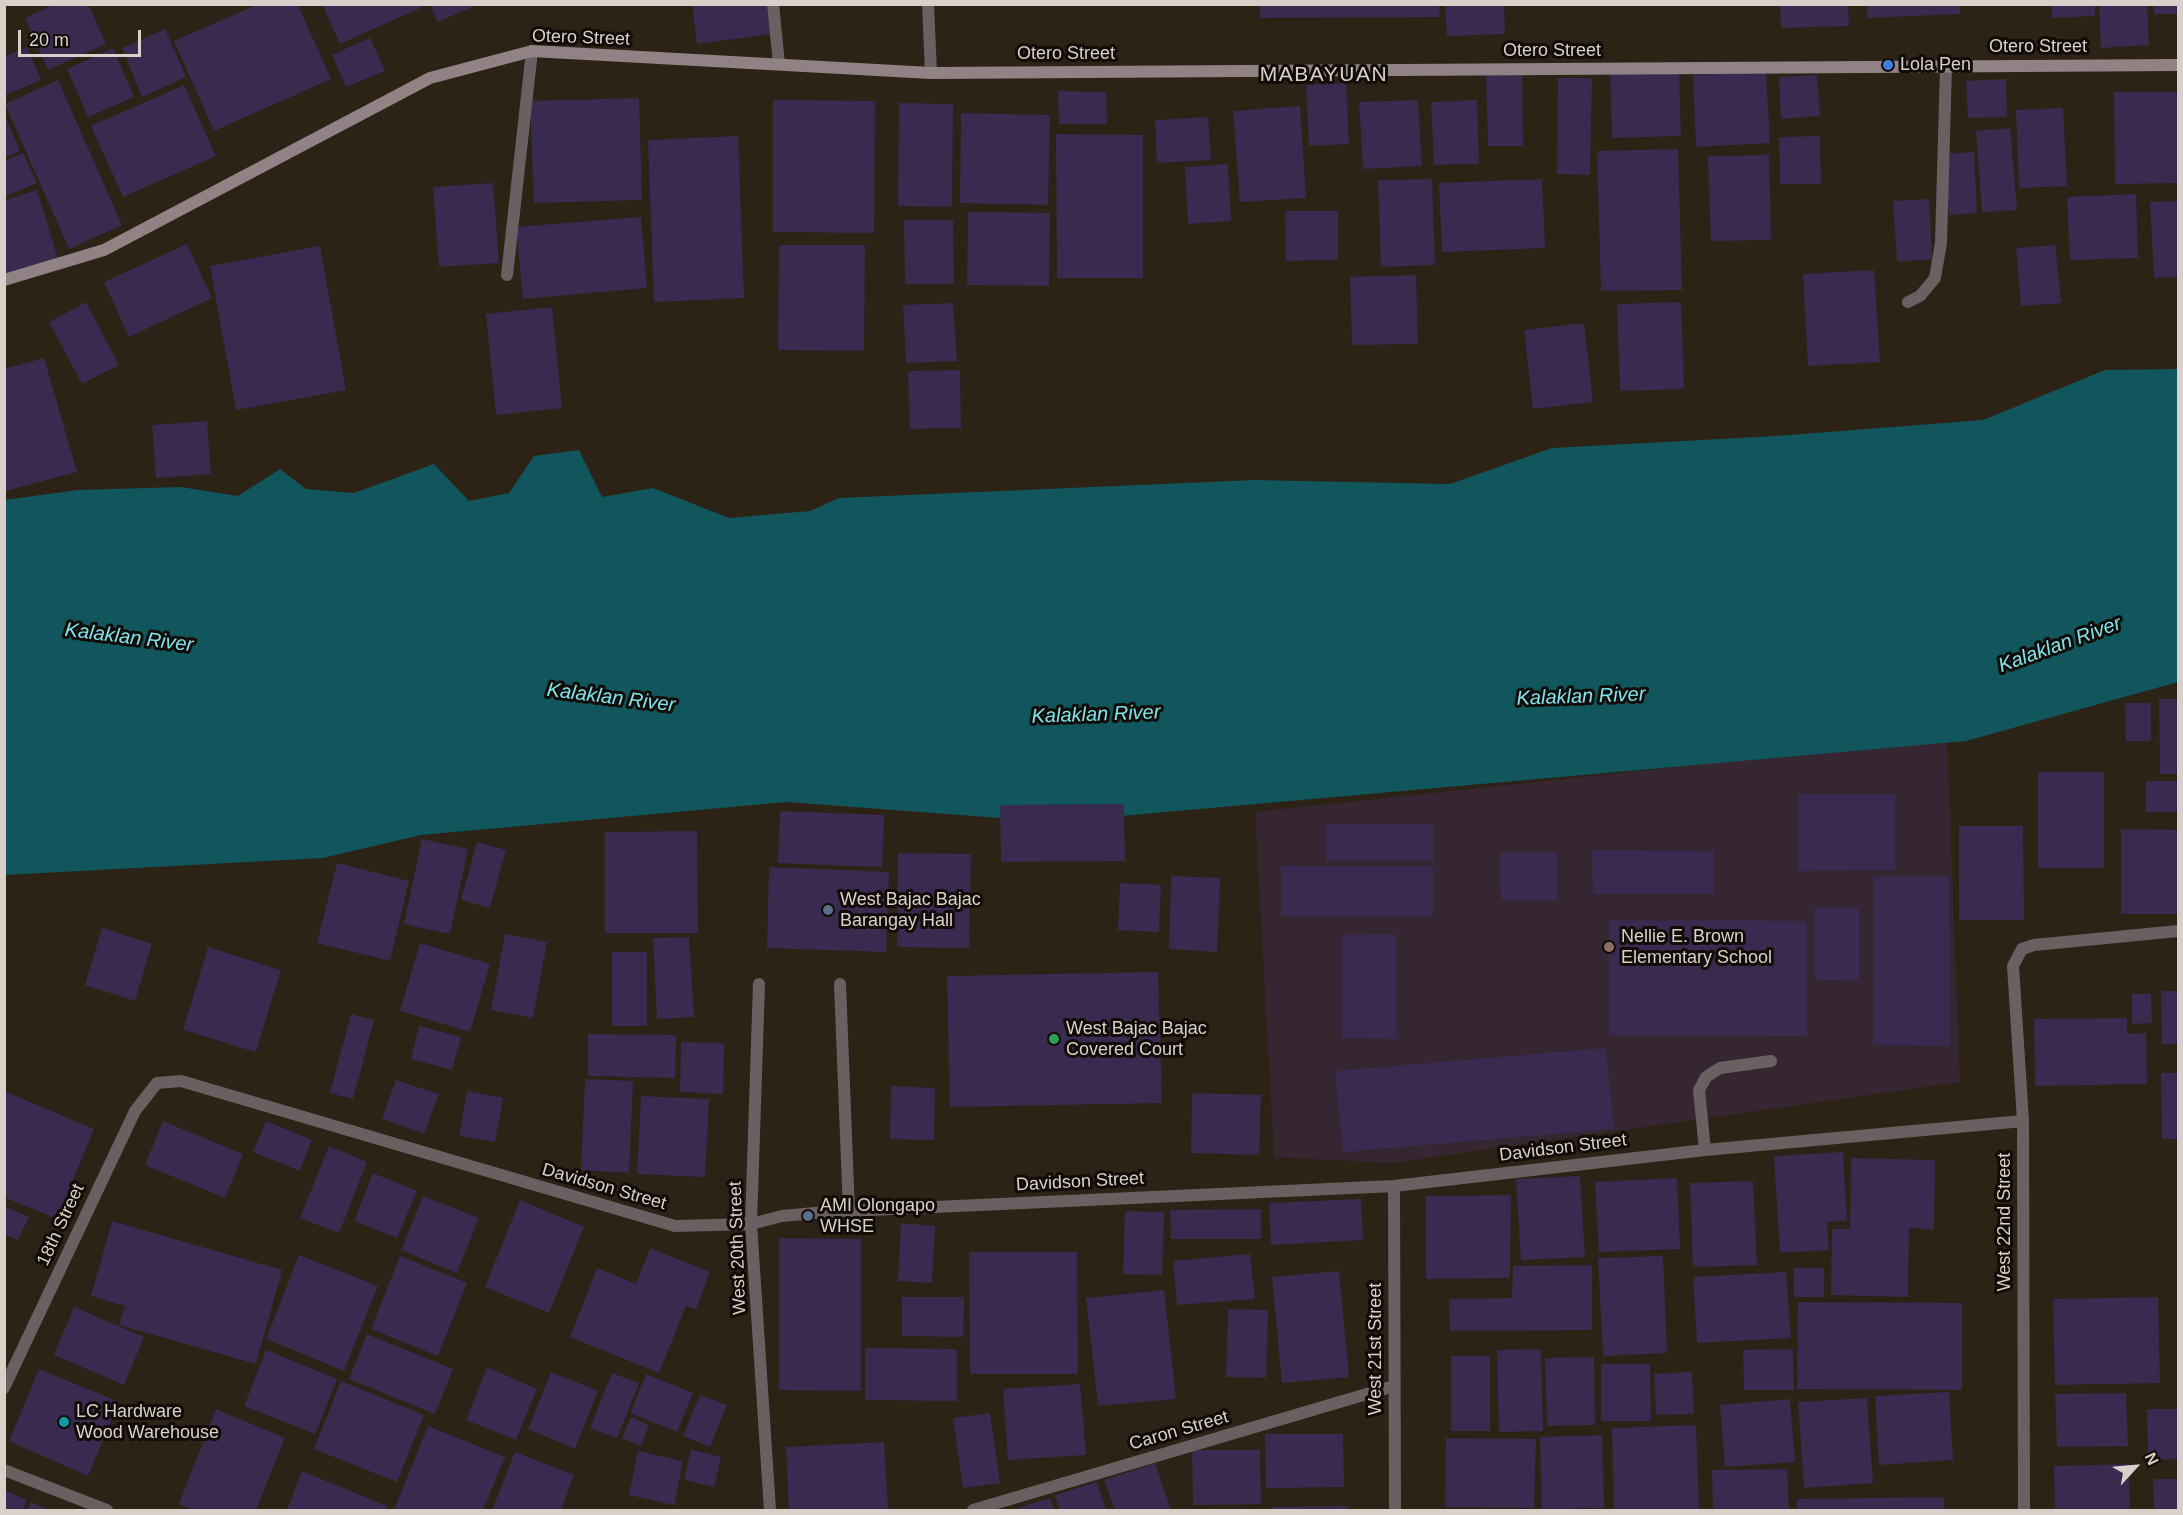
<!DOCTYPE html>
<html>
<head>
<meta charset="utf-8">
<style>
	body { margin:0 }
	#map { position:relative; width:2183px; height:1515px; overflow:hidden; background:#2c2216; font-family:Arial,sans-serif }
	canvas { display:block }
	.frame { position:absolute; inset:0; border:6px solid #d8d1c9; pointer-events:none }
	.north { position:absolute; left:2105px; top:1437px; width:60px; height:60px; -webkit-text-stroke:4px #110c07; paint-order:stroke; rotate:64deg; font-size:16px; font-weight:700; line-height:24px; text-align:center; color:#d8d1c9 }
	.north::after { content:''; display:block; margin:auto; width:21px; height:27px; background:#d8d1c9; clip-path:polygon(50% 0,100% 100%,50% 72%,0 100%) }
	.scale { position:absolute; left:18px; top:30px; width:123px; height:27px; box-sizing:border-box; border:3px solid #d8d1c9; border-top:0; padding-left:8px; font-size:18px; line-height:21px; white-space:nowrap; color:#d8d1c9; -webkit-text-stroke:4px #110c07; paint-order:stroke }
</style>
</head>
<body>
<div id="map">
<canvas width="2183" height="1515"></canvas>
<div class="frame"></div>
<div class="north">N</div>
<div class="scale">20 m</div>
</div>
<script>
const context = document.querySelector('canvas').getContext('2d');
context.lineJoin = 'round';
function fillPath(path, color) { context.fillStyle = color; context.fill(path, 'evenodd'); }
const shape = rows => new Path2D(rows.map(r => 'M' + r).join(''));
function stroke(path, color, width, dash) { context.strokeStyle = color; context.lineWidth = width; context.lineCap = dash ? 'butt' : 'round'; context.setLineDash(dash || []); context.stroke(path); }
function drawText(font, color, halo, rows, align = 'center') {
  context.font = font + ' Arial,sans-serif'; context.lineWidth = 6; context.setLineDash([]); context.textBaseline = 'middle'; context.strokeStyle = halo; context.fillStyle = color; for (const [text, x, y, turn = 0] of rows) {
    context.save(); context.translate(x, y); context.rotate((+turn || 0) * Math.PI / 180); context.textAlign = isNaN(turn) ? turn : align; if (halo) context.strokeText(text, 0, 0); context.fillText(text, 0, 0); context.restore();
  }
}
fillPath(shape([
	[1947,738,1960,1082,1392,1163,1274,1157,1255,812]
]), '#352632');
fillPath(shape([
	[2178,369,2178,682,1966,741,1053,822,787,802,421,835,323,858,5,875,4,500,78,490,181,487,238,496,280,469,306,489,354,493,434,464,469,501,509,493,534,456,579,450,602,497,653,488,729,518,810,511,839,498,1254,480,1450,484,1552,448,1776,436,1983,420,2105,370]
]), '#10565c');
fillPath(shape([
	[55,4,88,4,106,44,48,70,25,18],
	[322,4,429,4,340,44],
	[430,4,472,4,471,8,437,22],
	[692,4,767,4,771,34,697,44],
	[1259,4,1439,4,1440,17,1260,18],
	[1445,4,1504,4,1505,34,1447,36],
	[1780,4,1848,4,1849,26,1781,28],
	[1867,4,1960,4,1960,14,1867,18],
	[2051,4,2095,4,2095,16,2052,18],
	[2099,4,2147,4,2149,45,2101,48],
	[2153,4,2178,4,2178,14,2154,14],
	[256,5,298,5,331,79,214,131,174,41],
	[165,29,186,77,142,97,122,48],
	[370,38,385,71,346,87,332,55],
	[27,47,41,80,4,96,4,57],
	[113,48,134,97,88,117,67,69],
	[1679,71,1681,136,1612,138,1610,73],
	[1766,72,1770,143,1696,147,1693,75],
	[1522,73,1523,146,1488,146,1486,74],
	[1817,75,1820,116,1781,119,1779,77],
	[1558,78,1592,78,1590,175,1557,174],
	[2006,79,2007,117,1968,118,1966,81],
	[58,80,122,225,69,249,5,104],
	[1346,83,1349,144,1309,146,1306,85],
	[184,85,216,156,123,197,91,126],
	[1058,91,1106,92,1107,124,1059,124],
	[2114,92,2178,92,2178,183,2115,184],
	[639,98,642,200,534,203,530,101],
	[773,100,875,101,874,233,773,232],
	[1418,100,1422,166,1363,169,1359,102],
	[1477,100,1479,164,1434,165,1431,102],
	[899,103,953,104,952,207,898,206],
	[1300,106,1306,198,1240,202,1233,111],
	[2063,108,2067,186,2019,188,2016,110],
	[961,113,1050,115,1048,205,960,203],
	[4,114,20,151,4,158],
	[1208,117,1211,160,1157,163,1155,120],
	[2010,128,2017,210,1982,212,1976,131],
	[1056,134,1143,135,1143,278,1057,278],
	[738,136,744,298,654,302,648,140],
	[1820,136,1821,184,1780,184,1779,137],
	[1678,149,1682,290,1601,291,1597,151],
	[1974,152,1977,213,1949,215,1944,154],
	[23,153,37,183,4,197,4,161],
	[1769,155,1771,240,1711,241,1708,156],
	[1228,164,1231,221,1188,224,1185,167],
	[1432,179,1435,265,1381,267,1378,180],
	[1542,179,1545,248,1442,252,1439,183],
	[493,183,499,263,439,267,433,187],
	[37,190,58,259,5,276,5,200],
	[2136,194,2138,258,2070,260,2067,197],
	[1929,199,1932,259,1897,262,1893,201],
	[2178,201,2178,277,2154,278,2150,202],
	[1285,211,1338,211,1338,260,1286,261],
	[968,212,1050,213,1049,286,967,285],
	[641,217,647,288,523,299,516,227],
	[904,220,953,220,954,284,905,284],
	[187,244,212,298,129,337,104,282],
	[779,245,865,245,864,351,778,350],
	[2055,245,2061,303,2021,306,2016,248],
	[320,246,346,390,236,410,210,266],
	[1874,270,1880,362,1808,366,1803,274],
	[1416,275,1418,344,1352,345,1350,277],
	[86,302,119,365,82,384,49,322],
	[1681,302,1684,389,1620,391,1617,304],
	[953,303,957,361,906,363,903,305],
	[552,307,562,408,496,415,486,314],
	[1584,323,1593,402,1533,409,1524,330],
	[44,358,77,472,6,491,4,369],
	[960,370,961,428,910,429,908,371],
	[207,421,211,474,156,478,152,425],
	[2159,699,2178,699,2178,774,2160,774],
	[2125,703,2151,703,2151,741,2126,741],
	[2038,772,2104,772,2104,868,2038,868],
	[2146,781,2178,781,2178,812,2146,812],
	[1798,794,1895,794,1895,870,1798,871],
	[1124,804,1125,861,1001,862,1000,805],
	[780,811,884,815,882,867,778,863],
	[1325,824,1434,824,1434,861,1326,861],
	[1959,826,2023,826,2024,920,1959,920],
	[2121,829,2178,830,2178,914,2121,914],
	[697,831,698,933,605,933,605,832],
	[422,839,468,849,450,934,404,924],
	[477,842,506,850,490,908,461,900],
	[1592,850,1714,851,1714,894,1593,894],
	[898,853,971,854,969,948,897,947],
	[1500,853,1557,853,1557,901,1501,901],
	[337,863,409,881,390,961,317,943],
	[1281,866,1433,866,1433,916,1281,916],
	[769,867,889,872,886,952,767,948],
	[1171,876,1220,878,1217,952,1169,949],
	[1873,877,1949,877,1950,1046,1873,1045],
	[1120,883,1161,885,1159,932,1118,930],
	[1815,907,1859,907,1859,981,1815,980],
	[1609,920,1807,921,1807,1036,1609,1035],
	[102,928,152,944,135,1001,85,985],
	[505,934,547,942,533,1018,491,1010],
	[1396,934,1397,1039,1342,1038,1341,935],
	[689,937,694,1017,657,1019,653,938],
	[420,943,490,964,470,1032,400,1011],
	[208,947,281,970,256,1052,183,1030],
	[612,952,647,952,647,1026,612,1026],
	[1158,972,1162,1103,950,1107,947,976],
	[2161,991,2178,991,2178,1044,2162,1044],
	[2132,994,2151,994,2152,1023,2132,1024],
	[351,1014,374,1020,353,1099,330,1093],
	[2127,1018,2127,1034,2146,1033,2147,1084,2035,1086,2034,1019],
	[419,1026,461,1037,452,1070,411,1059],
	[588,1034,676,1035,675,1078,588,1076],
	[681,1042,724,1043,723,1094,680,1092],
	[1606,1048,1614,1129,1343,1152,1335,1071],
	[2161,1073,2178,1073,2178,1139,2162,1139],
	[585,1079,633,1081,629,1173,581,1170],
	[396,1080,439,1094,424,1134,382,1119],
	[891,1086,935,1088,934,1140,890,1139],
	[4,1091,94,1129,57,1219,4,1197],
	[467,1091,503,1098,495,1142,459,1136],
	[1192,1093,1261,1095,1259,1155,1191,1153],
	[641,1096,709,1099,705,1177,637,1174],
	[163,1121,243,1154,225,1198,145,1165],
	[266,1121,312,1140,300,1171,253,1152],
	[329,1146,367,1162,339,1233,300,1218],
	[1843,1152,1847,1221,1827,1222,1829,1250,1780,1253,1774,1156],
	[1851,1158,1935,1160,1934,1230,1909,1228,1908,1297,1831,1295,1832,1229,1850,1229],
	[373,1173,417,1191,397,1238,354,1221],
	[1580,1176,1585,1257,1521,1260,1516,1179],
	[1677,1178,1680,1249,1599,1252,1595,1182],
	[1753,1181,1757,1265,1693,1267,1690,1183],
	[1511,1195,1510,1278,1426,1279,1426,1196],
	[423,1196,479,1218,457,1273,401,1250],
	[1361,1199,1363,1240,1271,1245,1269,1203],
	[520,1200,584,1227,549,1313,485,1287],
	[4,1206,29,1217,18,1240,4,1234],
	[1261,1209,1261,1239,1171,1239,1170,1210],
	[1125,1211,1164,1212,1162,1275,1123,1274],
	[112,1221,282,1270,256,1364,119,1325,125,1306,91,1296],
	[901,1223,935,1226,932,1283,898,1281],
	[779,1238,861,1239,861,1391,779,1390],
	[650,1248,710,1272,696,1309,686,1306,659,1373,570,1337,597,1268,636,1284],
	[969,1252,1077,1252,1078,1374,970,1374],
	[1250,1254,1255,1299,1177,1305,1173,1261],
	[299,1255,378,1286,344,1371,266,1339],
	[400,1256,467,1283,438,1356,371,1329],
	[1663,1256,1667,1353,1603,1356,1598,1258],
	[1592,1265,1592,1330,1450,1331,1449,1299,1512,1298,1513,1266],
	[1794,1268,1824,1268,1824,1297,1794,1297],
	[1339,1271,1349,1377,1282,1383,1272,1277],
	[1786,1272,1791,1338,1697,1343,1693,1277],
	[1164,1290,1176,1399,1098,1406,1086,1298],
	[902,1297,964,1297,963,1337,902,1336],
	[2158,1297,2160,1383,2055,1385,2053,1299],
	[1798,1302,1962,1303,1962,1390,1797,1389],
	[74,1307,144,1337,124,1385,54,1355],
	[1228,1309,1268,1310,1266,1378,1226,1377],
	[367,1334,453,1369,435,1414,349,1379],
	[865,1348,957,1349,957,1401,865,1400],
	[1541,1349,1543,1431,1499,1432,1497,1350],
	[1793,1349,1794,1390,1744,1390,1743,1350],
	[266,1350,337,1379,315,1434,244,1406],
	[1451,1356,1490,1356,1490,1431,1451,1431],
	[1594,1357,1595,1425,1547,1426,1545,1358],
	[1601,1364,1650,1364,1651,1421,1601,1421],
	[487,1367,537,1389,516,1440,466,1420],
	[39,1369,119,1402,88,1476,9,1441],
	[551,1372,598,1391,575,1449,528,1429],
	[1692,1372,1694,1414,1656,1415,1654,1374],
	[612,1373,639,1383,617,1438,590,1428],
	[646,1374,693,1393,677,1432,630,1413],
	[341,1381,424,1415,397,1482,314,1449],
	[1080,1384,1086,1455,1008,1460,1003,1389],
	[1949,1392,1953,1460,1879,1465,1875,1396],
	[2126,1393,2128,1446,2057,1447,2055,1394],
	[700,1395,727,1405,710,1447,683,1436],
	[1867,1398,1873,1483,1804,1488,1798,1402],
	[1790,1399,1795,1462,1725,1467,1720,1405],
	[216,1409,285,1438,256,1510,195,1510,179,1504],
	[2147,1409,2178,1409,2178,1459,2148,1460],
	[990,1413,1000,1483,963,1488,953,1418],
	[631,1417,649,1425,641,1446,622,1438],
	[1696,1425,1699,1510,1614,1510,1612,1428],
	[428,1426,505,1457,483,1510,394,1510],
	[1265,1434,1343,1434,1344,1487,1266,1488],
	[1602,1435,1604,1508,1542,1509,1540,1437],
	[1446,1438,1536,1439,1534,1508,1445,1507],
	[884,1442,888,1510,789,1510,786,1447],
	[691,1449,721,1457,714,1487,684,1480],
	[1192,1450,1260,1450,1261,1504,1193,1505],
	[638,1451,683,1461,674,1505,629,1495],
	[515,1452,574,1475,561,1510,492,1510],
	[1155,1463,1171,1510,1115,1510,1104,1480],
	[2129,1464,2130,1510,2055,1510,2054,1466],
	[1787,1469,1789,1510,1713,1510,1712,1470],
	[302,1471,387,1506,385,1510,287,1510],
	[2153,1479,2178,1479,2178,1510,2154,1510],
	[1097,1482,1106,1510,1060,1510,1055,1495],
	[6,1491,27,1500,23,1510,4,1510],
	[1944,1497,1944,1510,1797,1510,1797,1499],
	[1050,1498,1054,1510,1018,1510,1017,1508],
	[31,1502,50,1510,27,1510],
	[1348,1506,1348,1510,1272,1510,1272,1507]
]), '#392a4f');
stroke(shape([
	[507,275,532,51],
	[1908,302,1920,296,1935,278,1941,243,1946,66],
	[840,984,849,1211],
	[1705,1150,1699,1090,1706,1077,1720,1068,1771,1061]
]), '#696062', 12);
stroke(shape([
	[773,4,779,64],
	[928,4,931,73],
	[1394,1186,1395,1510],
	[4,1388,135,1111,157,1083,181,1081,675,1226,751,1224,782,1216,826,1212,1394,1186,1705,1150,2023,1121],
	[4,1470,107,1510],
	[973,1510,1394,1386],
	[2024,1510,2023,1121,2013,966,2022,949,2034,945,2178,931]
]), '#696062', 12);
stroke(shape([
	[759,984,751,1224,770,1510]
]), '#696062', 12);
stroke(shape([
	[4,280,104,250,430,78,532,51,931,73,2178,65]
]), '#918285', 12);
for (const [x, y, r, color] of [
	[1888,65,6,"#3f7fe0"],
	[828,910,6,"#5c6f8a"],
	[1609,947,6,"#8d6e63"],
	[1054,1039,6,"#2e9e5b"],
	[808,1216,6,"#5c6f8a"],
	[64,1422,6,"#0f9aa8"]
]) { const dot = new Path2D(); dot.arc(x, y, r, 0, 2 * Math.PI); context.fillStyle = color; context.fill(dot); stroke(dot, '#110c07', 2); }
drawText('18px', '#d8d1c9', '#110c07', [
	["Otero Street",581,38,2],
	["Otero Street",2038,47],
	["Otero Street",1552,51],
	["Otero Street",1066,54],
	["Davidson Street",1563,1148,-7],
	["Davidson Street",1080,1182,-3],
	["Davidson Street",604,1187,16],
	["West 22nd Street",2005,1222,-90],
	["18th Street",61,1225,-65],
	["West 20th Street",738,1248,-92],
	["West 21st Street",1376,1349,-90],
	["Caron Street",1179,1431,-16]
]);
drawText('18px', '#d8d1c9', '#110c07', [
	["Lola Pen",1900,65],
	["West Bajac Bajac",840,900],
	["Barangay Hall",840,921],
	["Nellie E. Brown",1621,937],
	["Elementary School",1621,958],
	["West Bajac Bajac",1066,1029],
	["Covered Court",1066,1050],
	["AMI Olongapo",820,1206],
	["WHSE",820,1227],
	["LC Hardware",76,1412],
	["Wood Warehouse",76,1433]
], 'left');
drawText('italic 20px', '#7fe4ed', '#110c07', [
	["Kalaklan River",129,638,7],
	["Kalaklan River",2060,645,-20],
	["Kalaklan River",1581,697,-2],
	["Kalaklan River",611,698,7],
	["Kalaklan River",1096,715,-2]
]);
context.letterSpacing = '1.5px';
drawText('21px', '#d8d1c9', '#110c07', [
	["MABAYUAN",1324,75]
]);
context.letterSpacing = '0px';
</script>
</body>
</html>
